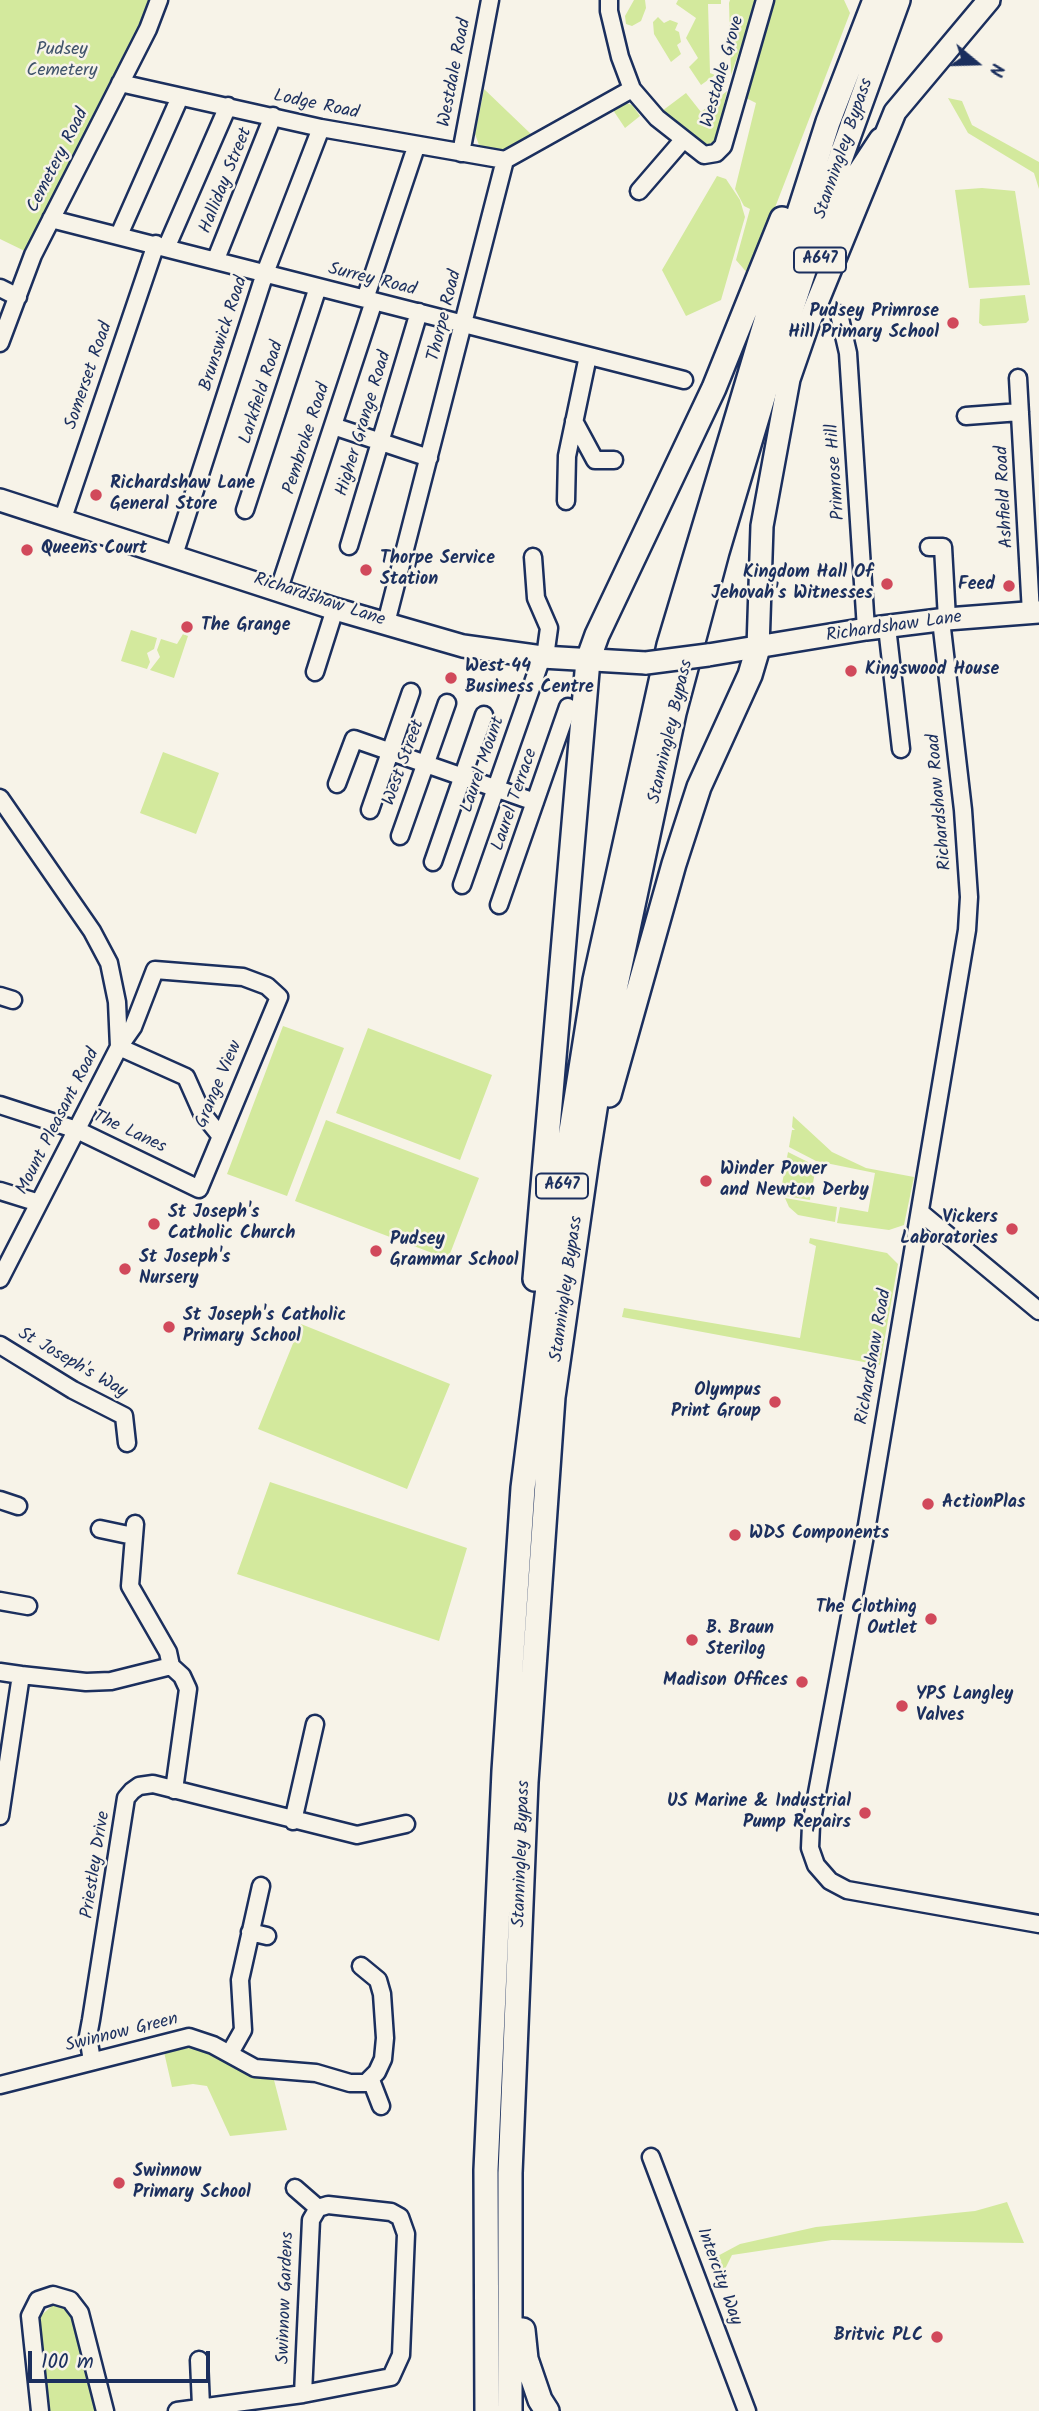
<!DOCTYPE html>
<html>
<head>
<meta charset="utf-8">
<style>
	body { margin:0 }
	#map { position:relative; width:1039px; height:2411px; overflow:hidden; background:#f7f3e8; font-family:Kalam,sans-serif }
	canvas { display:block }
	.north { position:absolute; left:941px; top:28px; width:70px; height:70px; -webkit-text-stroke:5px #f7f3e8; paint-order:stroke; rotate:109deg; font-size:19px; font-weight:700; line-height:28px; text-align:center; color:#1b2f5e }
	.north::after { content:''; display:block; margin:auto; width:24px; height:32px; background:#1b2f5e; clip-path:polygon(50% 0,100% 100%,50% 72%,0 100%) }
	.scale { position:absolute; left:28px; top:2351px; width:182px; height:32px; box-sizing:border-box; border:4px solid #1b2f5e; border-top:0; padding-left:9px; font-size:21px; line-height:24px; white-space:nowrap; color:#1b2f5e; -webkit-text-stroke:5px #f7f3e8; paint-order:stroke }
</style>
</head>
<body>
<div id="map">
<canvas width="1039" height="2411"></canvas>
<div class="north">N</div>
<div class="scale">100 m</div>
</div>
<script>
const context = document.querySelector('canvas').getContext('2d');
context.lineJoin = 'round';
function fillPath(path, color) { context.fillStyle = color; context.fill(path, 'evenodd'); }
const shape = rows => new Path2D(rows.map(r => 'M' + r).join(''));
function stroke(path, color, width, dash) { context.strokeStyle = color; context.lineWidth = width; context.lineCap = dash ? 'butt' : 'round'; context.setLineDash(dash || []); context.stroke(path); }
function drawText(font, color, halo, rows, align = 'center') {
  context.font = font + ' Kalam,sans-serif'; context.lineWidth = 5; context.setLineDash([]); context.textBaseline = 'middle'; context.strokeStyle = halo; context.fillStyle = color; for (const [text, x, y, turn = 0] of rows) {
    context.save(); context.translate(x, y); context.rotate((+turn || 0) * Math.PI / 180); context.textAlign = isNaN(turn) ? turn : align; if (halo) context.strokeText(text, 0, 0); context.fillText(text, 0, 0); context.restore();
  }
}
fillPath(shape([
	[0,0,159,0,33,255,0,239],
	[634,0,645,0,646,8,641,21,632,26,626,24,625,16],
	[678,0,721,0,721,4,708,4,710,73,715,75,701,85,689,67,698,58,686,38,696,18,676,4],
	[730,0,757,0,731,75,729,3],
	[768,0,844,0,850,13,749,275,736,260,750,209,744,206,735,189,756,103,742,96],
	[658,17,664,23,670,20,678,23,675,30,679,32,681,42,677,45,681,54,671,62,654,34,653,22],
	[484,89,532,135,505,152,479,145,475,134],
	[727,91,716,141,704,146,662,111,686,93,701,112],
	[948,98,962,101,972,125,1039,162,1039,189,1034,173,968,133],
	[626,103,632,105,640,116,625,128,613,110],
	[717,176,726,179,740,200,745,217,721,300,686,316,662,270],
	[982,188,1015,191,1030,285,969,288,955,190],
	[1025,295,1029,320,1026,323,983,326,979,323,980,299],
	[131,630,157,638,154,649,147,653,150,662,147,669,121,661],
	[183,634,188,636,174,678,150,670,160,657,157,650,161,639,177,644],
	[163,752,219,773,196,834,140,813],
	[283,1026,344,1048,287,1196,227,1174],
	[368,1028,492,1075,460,1160,336,1113],
	[793,1116,832,1152,866,1168,914,1177,904,1225,889,1230,837,1223,840,1207,868,1212,875,1173,816,1161,789,1147,792,1130,795,1130,792,1127],
	[326,1120,479,1178,448,1259,295,1201],
	[788,1152,816,1166,810,1200,780,1195],
	[785,1198,837,1207,835,1222,798,1215,789,1207],
	[810,1238,887,1253,898,1264,880,1365,622,1317,624,1308,800,1338,816,1246,809,1243],
	[301,1324,450,1384,407,1489,258,1429],
	[270,1482,467,1548,439,1641,237,1574],
	[188,2048,204,2051,249,2076,274,2080,287,2130,230,2136,207,2086,193,2084,172,2087,164,2052],
	[1007,2202,1024,2243,832,2240,732,2255,720,2279,712,2259,740,2244,816,2227,975,2211],
	[53,2305,68,2309,75,2316,97,2411,46,2411,37,2319]
]), '#d3e99d');
const minor = shape([
	[609,0,609,11,620,57,632,89,657,118,704,155,716,153,723,146,765,0],
	[120,83,321,128,505,160],
	[461,153,490,0],
	[639,191,683,140],
	[51,219,684,380],
	[119,235,180,97],
	[167,246,228,106],
	[216,259,273,116],
	[0,288,18,297],
	[365,299,416,147],
	[839,314,848,353,866,629],
	[0,343,33,255,148,29,159,0],
	[1018,378,1031,613],
	[966,416,1020,412],
	[574,421,595,460,614,460],
	[333,426,429,458],
	[566,501,567,456,588,356],
	[245,510,318,287],
	[62,521,156,244],
	[349,546,419,312],
	[929,547,943,547,947,619],
	[174,555,265,273,321,128],
	[533,557,536,598,549,628,545,657],
	[279,589,374,301],
	[941,620,963,810,969,897,967,930,867,1525,811,1825,810,1848,816,1865,830,1881,847,1890,1039,1924],
	[386,623,505,160,632,89],
	[887,627,901,749],
	[315,672,335,609],
	[337,784,354,739,535,802],
	[0,798,92,931,109,963,117,1002,119,1047,0,1279],
	[370,810,411,692],
	[400,836,447,703],
	[433,862,484,715],
	[462,885,542,657],
	[499,905,568,707],
	[0,996,13,1000],
	[0,1105,77,1130,199,1189,279,997,267,986,243,977,155,970,133,1027,119,1047,186,1077,202,1113,219,1134],
	[0,1191,39,1203],
	[920,1212,1039,1311],
	[0,1345,73,1390,124,1416,127,1443],
	[0,1500,18,1506],
	[135,1524,130,1586,168,1652,171,1666,182,1676,188,1689,174,1790],
	[100,1529,133,1536],
	[0,1601,28,1606],
	[0,1672,21,1675,0,1816],
	[21,1675,86,1682,111,1681,171,1666],
	[293,1821,315,1724],
	[250,1932,267,1936],
	[230,2053,243,2030,240,1980,261,1886],
	[92,2061,88,2036,91,2020,126,1798,132,1791,139,1786,153,1784,357,1835,406,1824],
	[371,2080,381,2106],
	[0,2085,189,2037,213,2045,255,2068,316,2073,350,2083,366,2083,377,2072,383,2059,385,2038,382,1994,378,1980,361,1966],
	[651,2157,747,2411],
	[295,2188,318,2208],
	[199,2360,201,2406],
	[40,2411,30,2316,38,2300,53,2295,70,2300,80,2313,105,2411],
	[177,2411,303,2394,391,2377,401,2355,406,2234,400,2217,391,2212,328,2205,318,2208,311,2220,303,2394]
]);
const major = shape([
	[0,500,335,609,463,646,542,657,646,663],
	[758,648,762,526,789,379,807,327,895,112,989,0],
	[708,655,866,629,947,619,1039,612]
]);
const highway = shape([
	[825,248,852,184,881,140],
	[609,1095,674,864,699,787,750,675,758,648],
	[535,1279,588,660,597,635,714,388,782,219],
	[523,2330,526,2359,540,2400,547,2411],
	[487,2411,486,2170,504,1771,523,1488,555,1232,595,980,669,645,789,244,828,122,875,0],
	[510,2411,510,2173,526,1782,553,1397,587,1159,611,1008,674,713,717,552,767,384,841,157,898,0]
]);
stroke(minor, '#1b2f5e', 21);
stroke(major, '#1b2f5e', 26);
stroke(highway, '#1b2f5e', 28);
stroke(minor, '#f7f3e8', 16);
stroke(major, '#f7f3e8', 21);
stroke(highway, '#f7f3e8', 23);
const majorBridge = shape([
	[646,663,708,655]
]);
stroke(majorBridge, '#1b2f5e', 26, []);
stroke(majorBridge, '#f7f3e8', 21);
for (const [x, y, r, color] of [
	[953,323,7,"#d1495b"],
	[96,495,7,"#d1495b"],
	[27,550,7,"#d1495b"],
	[366,570,7,"#d1495b"],
	[887,584,7,"#d1495b"],
	[1009,586,7,"#d1495b"],
	[187,627,7,"#d1495b"],
	[851,671,7,"#d1495b"],
	[451,678,7,"#d1495b"],
	[706,1181,7,"#d1495b"],
	[154,1224,7,"#d1495b"],
	[1012,1229,7,"#d1495b"],
	[376,1251,7,"#d1495b"],
	[125,1269,7,"#d1495b"],
	[169,1327,7,"#d1495b"],
	[775,1402,7,"#d1495b"],
	[928,1504,7,"#d1495b"],
	[735,1535,7,"#d1495b"],
	[931,1619,7,"#d1495b"],
	[692,1640,7,"#d1495b"],
	[802,1682,7,"#d1495b"],
	[902,1706,7,"#d1495b"],
	[865,1813,7,"#d1495b"],
	[119,2183,7,"#d1495b"],
	[937,2337,7,"#d1495b"]
]) { const dot = new Path2D(); dot.arc(x, y, r, 0, 2 * Math.PI); context.fillStyle = color; context.fill(dot); stroke(dot, '#f7f3e8', 2.5); }
for (const [x, y, w] of [
	[820,260,52],
	[562,1186,52]
]) { const box = new Path2D(); box.roundRect(x - w / 2, y - 12.5, w, 25, 5); context.fillStyle = '#f7f3e8'; context.fill(box); stroke(box, '#1b2f5e', 2); }
drawText('bold 16px', '#1b2f5e', null, [
	["A647",820,260],
	["A647",562,1186]
]);
drawText('18px', '#40546b', '#f7f3e8', [
	["Pudsey",62,51],
	["Cemetery",62,72]
]);
drawText('18px', '#1b2f5e', '#f7f3e8', [
	["Westdale Grove",724,72,-74],
	["Westdale Road",456,73,-79],
	["Lodge Road",316,106,12],
	["Stanningley Bypass",845,149,-71],
	["Cemetery Road",59,161,-63],
	["Halliday Street",227,181,-68],
	["Surrey Road",372,281,14],
	["Thorpe Road",446,316,-76],
	["Brunswick Road",225,334,-72],
	["Somerset Road",90,376,-71],
	["Larkfield Road",263,393,-72],
	["Higher Grange Road",365,424,-73],
	["Pembroke Road",308,439,-72],
	["Primrose Hill",837,472,-94],
	["Ashfield Road",1006,497,-93],
	["Richardshaw Lane",319,601,18],
	["Richardshaw Lane",894,628,-8],
	["Stanningley Bypass",672,732,-77],
	["West Street",405,763,-70],
	["Laurel Mount",484,765,-71],
	["Laurel Terrace",516,800,-71],
	["Richardshaw Road",941,802,-95],
	["Grange View",220,1085,-67],
	["Mount Pleasant Road",59,1122,-63],
	["The Lanes",129,1133,25],
	["Stanningley Bypass",568,1289,-82],
	["Richardshaw Road",875,1357,-80],
	["St Joseph's Way",72,1364,30],
	["Stanningley Bypass",523,1854,-88],
	["Priestley Drive",97,1865,-81],
	["Swinnow Green",122,2034,-14],
	["Intercity Way",718,2277,70],
	["Swinnow Gardens",287,2298,-88]
]);
drawText('bold 18px', '#1b2f5e', '#f7f3e8', [
	["Pudsey Primrose",939,313,"right"],
	["Hill Primary School",939,334,"right"],
	["Richardshaw Lane",110,485],
	["General Store",110,506],
	["Queens Court",41,550],
	["Thorpe Service",380,560],
	["Station",380,581],
	["Kingdom Hall Of",873,574,"right"],
	["Jehovah's Witnesses",873,595,"right"],
	["Feed",995,586,"right"],
	["The Grange",201,627],
	["West 44",465,668],
	["Business Centre",465,689],
	["Kingswood House",865,671],
	["Winder Power",720,1171],
	["and Newton Derby",720,1192],
	["St Joseph's",168,1214],
	["Catholic Church",168,1235],
	["Vickers",998,1219,"right"],
	["Laboratories",998,1240,"right"],
	["Pudsey",390,1241],
	["Grammar School",390,1262],
	["St Joseph's",139,1259],
	["Nursery",139,1280],
	["St Joseph's Catholic",183,1317],
	["Primary School",183,1338],
	["Olympus",761,1392,"right"],
	["Print Group",761,1413,"right"],
	["ActionPlas",942,1504],
	["WDS Components",749,1535],
	["The Clothing",917,1609,"right"],
	["Outlet",917,1630,"right"],
	["B. Braun",706,1630],
	["Sterilog",706,1651],
	["Madison Offices",788,1682,"right"],
	["YPS Langley",916,1696],
	["Valves",916,1717],
	["US Marine & Industrial",851,1803,"right"],
	["Pump Repairs",851,1824,"right"],
	["Swinnow",133,2173],
	["Primary School",133,2194],
	["Britvic PLC",923,2337,"right"]
], 'left');
</script>
</body>
</html>
